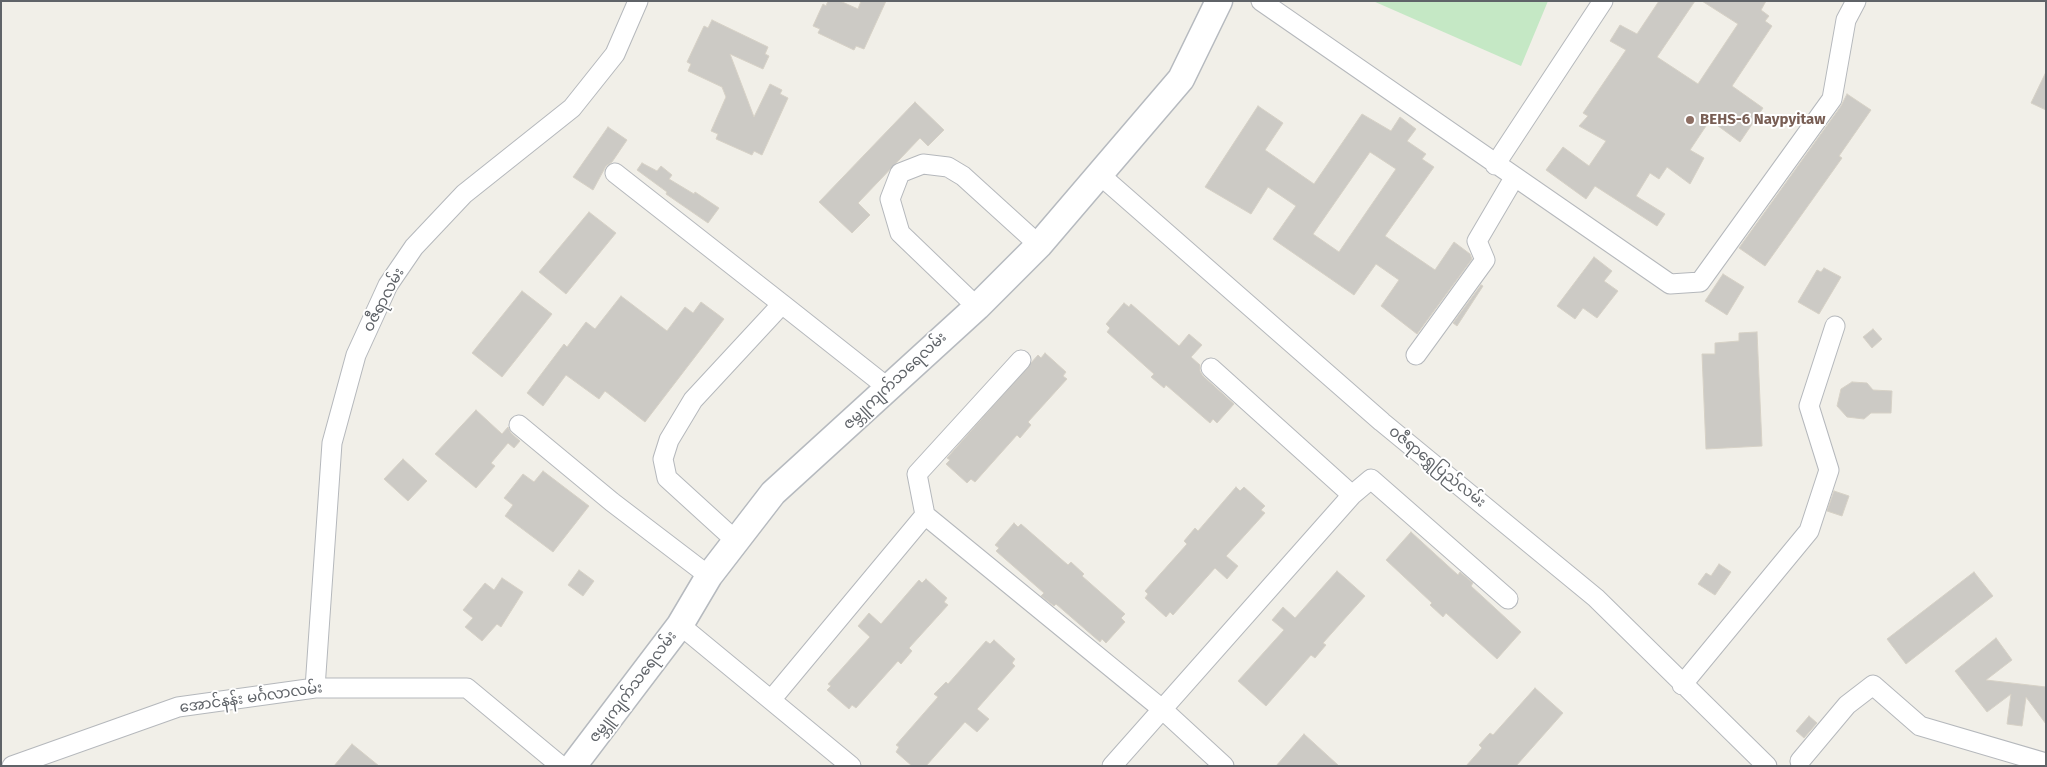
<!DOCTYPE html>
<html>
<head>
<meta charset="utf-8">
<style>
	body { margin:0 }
	#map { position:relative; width:2047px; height:767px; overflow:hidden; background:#f1efe8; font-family:"Fira Sans",sans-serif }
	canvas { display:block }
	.frame { position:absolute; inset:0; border:2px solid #5f6368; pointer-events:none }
</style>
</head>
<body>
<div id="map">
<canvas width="2047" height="767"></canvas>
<div class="frame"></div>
</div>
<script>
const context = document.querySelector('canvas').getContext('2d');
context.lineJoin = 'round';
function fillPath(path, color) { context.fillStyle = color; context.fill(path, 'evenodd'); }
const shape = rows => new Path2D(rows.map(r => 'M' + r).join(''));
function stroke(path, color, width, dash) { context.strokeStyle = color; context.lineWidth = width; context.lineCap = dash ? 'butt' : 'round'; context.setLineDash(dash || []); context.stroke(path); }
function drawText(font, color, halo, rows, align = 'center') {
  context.font = font + ' "Fira Sans","Noto Sans Myanmar",sans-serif'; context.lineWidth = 4; context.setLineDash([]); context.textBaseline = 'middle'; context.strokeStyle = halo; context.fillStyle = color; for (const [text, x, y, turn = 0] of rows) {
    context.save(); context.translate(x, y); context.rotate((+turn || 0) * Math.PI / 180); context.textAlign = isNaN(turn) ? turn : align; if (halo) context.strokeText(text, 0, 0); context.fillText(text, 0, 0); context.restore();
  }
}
fillPath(shape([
	[1373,1,1548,1,1521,66]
]), '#c5e8c5');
const building = shape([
	[828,1,840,1,858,9,861,1,886,1,864,49,856,46,854,50,818,33,820,29,813,26,823,4,826,6,828,1],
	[1659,1,1695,1,1657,57,1698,84,1738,24,1702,1,1766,1,1761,10,1769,16,1765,21,1772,26,1732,86,1763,108,1740,142,1710,120,1690,150,1704,158,1690,184,1667,167,1659,179,1650,173,1636,196,1665,214,1657,226,1595,186,1586,199,1546,170,1563,147,1589,166,1606,141,1579,126,1588,116,1583,113,1626,50,1610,41,1620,25,1637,34,1659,1],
	[712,20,768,47,765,54,769,56,763,69,730,54,754,117,770,84,782,90,780,94,788,98,762,155,754,151,752,155,716,139,718,134,711,131,726,97,722,87,688,71,691,64,687,62,704,26,708,28,712,20],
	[2046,72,2046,110,2031,103,2046,72],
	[1847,94,1871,110,1839,156,1842,158,1765,266,1739,248,1841,106,1847,94],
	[915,102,944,130,928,146,920,138,858,203,870,215,852,233,819,202,915,102],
	[1258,106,1283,123,1265,150,1314,184,1362,114,1391,131,1400,117,1416,129,1407,141,1426,154,1422,159,1434,167,1385,236,1435,270,1454,242,1470,254,1472,259,1417,334,1381,306,1399,280,1376,264,1354,295,1273,239,1296,206,1268,187,1251,214,1205,187,1258,106],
	[1370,152,1396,169,1339,252,1313,234,1370,152],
	[608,127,627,140,612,162,606,166,593,190,573,177,608,127],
	[642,163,657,171,661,166,672,175,669,179,694,194,695,192,719,208,708,223,666,194,667,192,637,170,642,163],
	[589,212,616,233,566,294,539,272,589,212],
	[1594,257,1612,271,1604,281,1618,291,1597,318,1583,308,1575,319,1557,306,1594,257],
	[1824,268,1841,277,1819,314,1798,302,1817,270,1821,272,1824,268],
	[1723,274,1744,287,1727,315,1705,301,1723,274],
	[1481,285,1483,286,1457,326,1453,323,1481,285],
	[522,291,552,314,502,377,472,353,522,291],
	[621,296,667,331,685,307,693,313,701,302,724,319,645,422,605,391,599,399,566,375,543,406,527,393,564,344,567,347,586,322,595,329,621,296],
	[1124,303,1129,307,1131,304,1179,346,1189,334,1202,345,1191,357,1200,365,1200,371,1203,376,1234,404,1217,423,1213,419,1210,423,1166,385,1164,388,1151,377,1154,374,1107,332,1110,328,1106,324,1124,303],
	[1873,329,1882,339,1872,348,1863,337,1873,329],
	[1757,332,1762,446,1706,449,1702,354,1715,354,1715,343,1739,341,1739,333,1757,332],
	[1045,353,1066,372,1063,376,1067,379,1028,422,1031,425,1020,438,1017,435,975,482,971,479,967,483,946,464,950,460,947,458,1038,355,1041,358,1045,353],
	[1852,382,1867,383,1873,390,1892,391,1891,413,1871,413,1864,419,1847,417,1837,406,1841,389,1852,382],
	[476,410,502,434,508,427,511,433,520,441,514,448,508,443,491,463,495,466,476,488,435,454,476,410],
	[403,459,427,481,408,501,384,479,403,459],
	[543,471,589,506,553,552,505,516,513,505,504,498,523,474,534,482,543,471],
	[1236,487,1240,491,1244,487,1265,506,1261,510,1265,513,1226,556,1238,566,1227,579,1215,568,1173,615,1170,612,1166,617,1145,598,1148,594,1145,591,1187,544,1184,541,1195,528,1198,531,1236,487],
	[1834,491,1849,496,1842,516,1827,511,1834,491],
	[1014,523,1018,527,1021,524,1068,565,1071,562,1084,574,1082,576,1125,614,1121,618,1125,622,1106,643,1102,639,1100,642,1056,604,1054,606,1041,596,1044,593,996,551,999,548,995,545,1014,523],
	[1411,532,1458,575,1460,572,1473,583,1471,586,1521,632,1497,659,1446,613,1443,617,1430,605,1432,603,1386,560,1411,532],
	[1719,564,1731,572,1715,595,1698,584,1706,573,1711,576,1719,564],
	[579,570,594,581,583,596,568,585,579,570],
	[1337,571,1365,596,1323,643,1326,645,1315,658,1311,655,1266,706,1238,681,1284,630,1272,620,1283,607,1295,618,1337,571],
	[1974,572,1993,596,1906,664,1887,639,1974,572],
	[502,578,523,592,501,627,497,624,482,641,465,627,473,618,463,610,485,583,494,590,502,578],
	[926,579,947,598,944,602,948,605,909,648,912,651,901,664,898,661,856,708,852,705,849,709,827,690,831,686,828,684,870,637,858,626,869,613,881,624,919,580,922,583,926,579],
	[1996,638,2012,660,1986,680,2046,687,2046,724,2026,697,2022,726,2007,724,2011,694,1987,712,1955,671,1996,638],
	[994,640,1015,659,1012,663,1015,666,977,709,989,719,977,732,965,722,926,766,912,766,896,752,899,747,896,745,938,697,934,694,946,682,948,684,986,641,990,644,994,640],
	[1535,688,1563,713,1516,766,1466,766,1482,748,1479,745,1490,733,1493,735,1535,688],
	[1809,716,1817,723,1804,738,1796,731,1809,716],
	[1304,734,1339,766,1276,766,1304,734],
	[352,744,379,766,334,766,352,744]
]);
fillPath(building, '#cccac5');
stroke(building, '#d6d1c6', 1);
const street = shape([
	[1261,1,1670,284,1700,282,1832,99,1846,20,1856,1],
	[1495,165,1603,1],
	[615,173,782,304,693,400,669,440,663,459,667,478,735,540],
	[1100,175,1382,422,1596,598,1767,766],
	[782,304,887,387],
	[977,307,900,233,890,199,900,173,923,164,948,167,963,176,1039,245],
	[1416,355,1485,260,1477,241,1514,178],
	[1211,368,1352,495],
	[519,425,612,502,709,576],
	[925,515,1162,709,1224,766],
	[680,625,851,766],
	[1682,685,1809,531,1829,470,1809,406,1835,326],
	[315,688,332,443,356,355,388,285,414,247,464,194,572,108,615,54,638,1],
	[771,700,925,515,917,474,1021,360],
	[1800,761,1847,705,1873,685,1920,726,2046,763],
	[12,766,178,707,315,688,467,688,561,766],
	[1112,766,1352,495,1371,479,1508,599]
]);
const secondary = shape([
	[573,766,680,625,709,576,773,493,977,307,1039,245,1181,79,1219,1]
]);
stroke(street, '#b5b8bc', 21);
stroke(secondary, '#b6babf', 29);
stroke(street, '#fff', 19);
stroke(secondary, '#fff', 26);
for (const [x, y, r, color] of [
	[1690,120,5,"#8d6e63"]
]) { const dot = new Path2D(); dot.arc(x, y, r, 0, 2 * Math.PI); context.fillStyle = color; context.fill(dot); stroke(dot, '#fff', 2); }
drawText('bold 15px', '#785e54', '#fff', [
	["BEHS-6 Naypyitaw",1700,120]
], 'left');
drawText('15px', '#5f6368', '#fff', [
	["ဝဇီရာလမ်း",384,300,-62],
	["ဇမ္ဘူကျက်သရေလမ်း",895,381,-43],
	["ဝဇီရာရွှေပြည်လမ်း",1437,467,39],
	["ဇမ္ဘူကျက်သရေလမ်း",633,687,-53],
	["အောင်နန်း မင်္ဂလာလမ်း",251,698,-8]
]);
</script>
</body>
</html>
